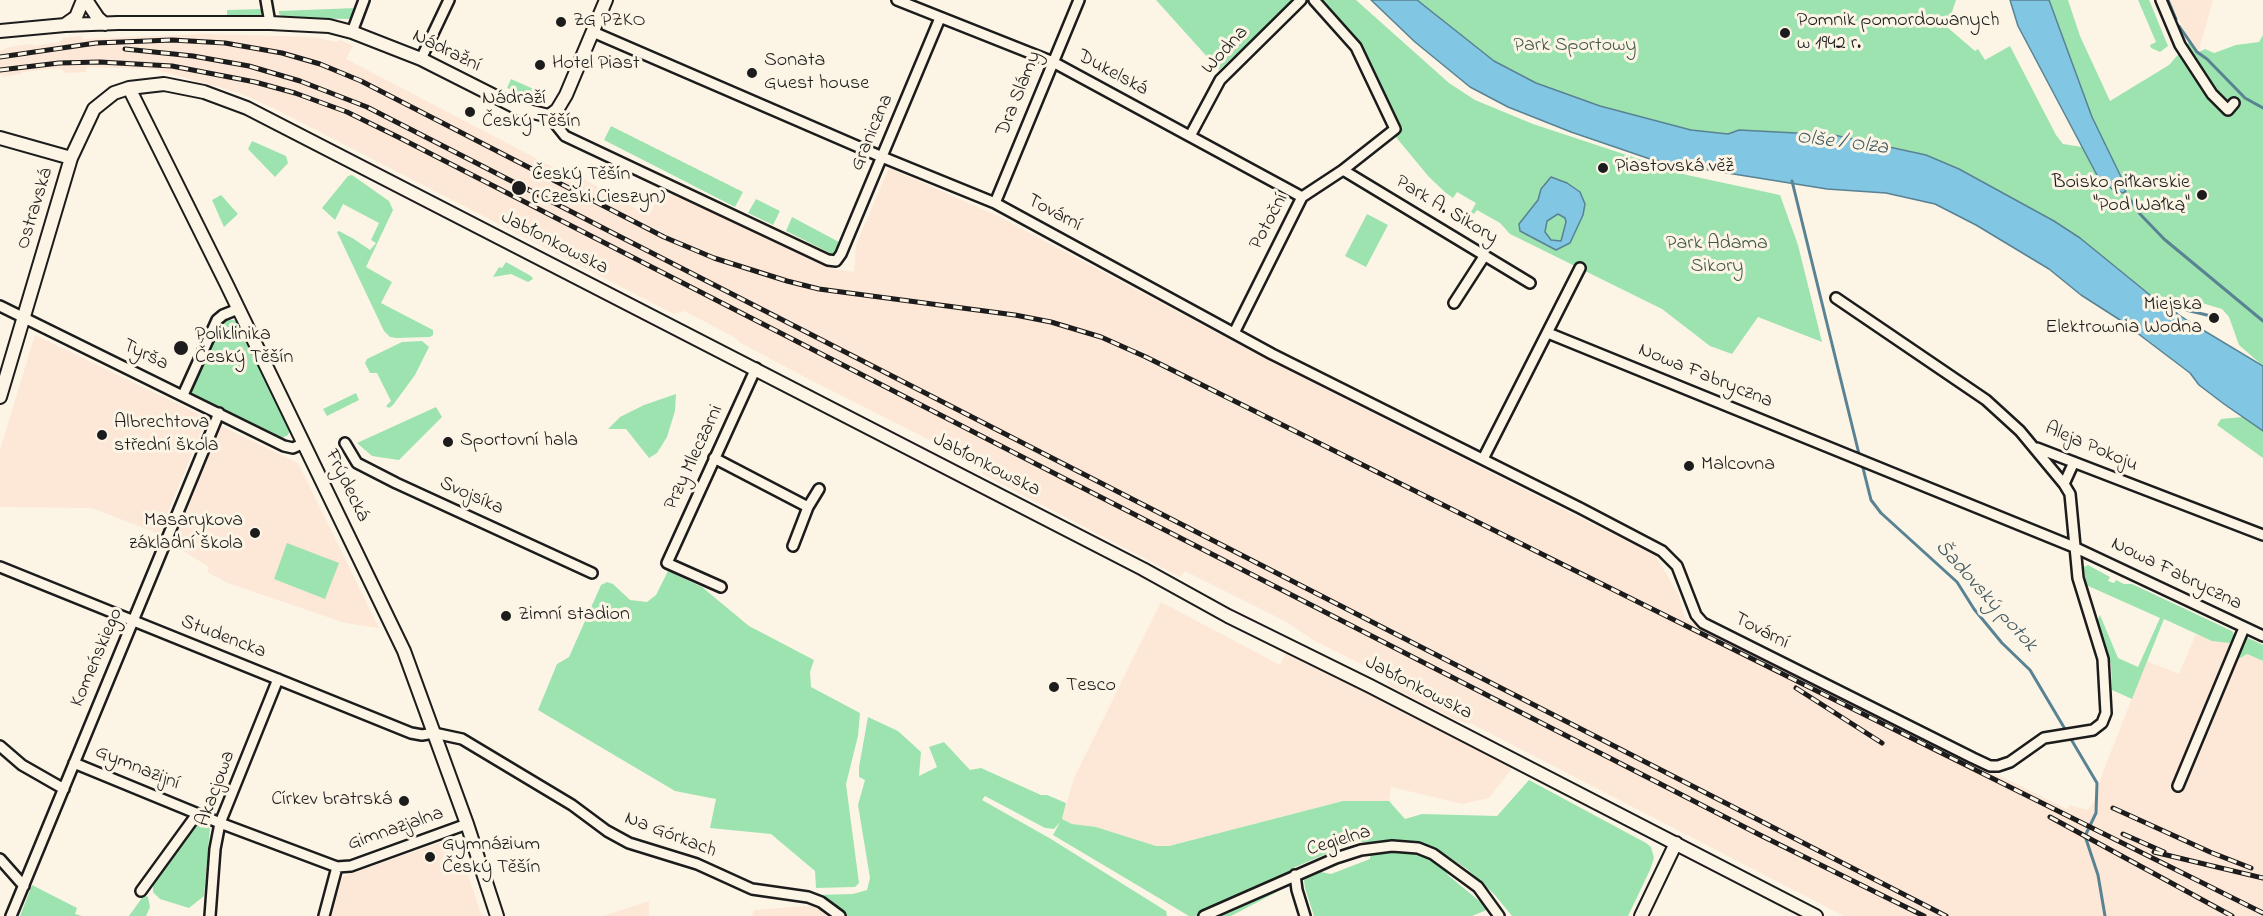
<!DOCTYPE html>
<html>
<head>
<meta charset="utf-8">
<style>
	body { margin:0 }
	canvas { display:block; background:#fcf5e5 }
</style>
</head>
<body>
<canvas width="2263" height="916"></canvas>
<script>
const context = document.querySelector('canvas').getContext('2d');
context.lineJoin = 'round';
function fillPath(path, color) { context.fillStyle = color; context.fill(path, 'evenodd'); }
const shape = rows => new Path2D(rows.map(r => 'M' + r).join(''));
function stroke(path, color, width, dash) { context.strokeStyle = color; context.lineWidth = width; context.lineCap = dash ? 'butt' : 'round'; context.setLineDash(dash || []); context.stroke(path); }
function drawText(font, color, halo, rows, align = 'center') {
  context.font = font + ' "Indie Flower",sans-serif'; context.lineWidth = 6; context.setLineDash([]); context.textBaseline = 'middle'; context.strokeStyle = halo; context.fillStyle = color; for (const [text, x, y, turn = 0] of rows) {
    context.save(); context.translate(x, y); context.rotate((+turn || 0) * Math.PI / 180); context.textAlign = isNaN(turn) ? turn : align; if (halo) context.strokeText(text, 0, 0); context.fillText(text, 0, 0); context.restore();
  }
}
fillPath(shape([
	[2169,0,2213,0,2198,53,2190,41],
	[206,34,314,37,336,42,341,40,353,46,346,59,572,177,574,174,608,192,610,189,613,191,617,193,615,198,649,215,656,202,662,204,665,197,677,193,829,268,854,272,856,245,889,168,998,216,1264,358,1656,556,1679,596,1685,619,2067,809,2070,805,2087,810,2093,804,2104,769,2147,661,2179,674,2196,634,2212,641,2234,635,2232,631,2246,637,2236,660,2247,654,2263,661,2263,916,1844,916,1474,725,1456,720,1390,686,1385,676,1313,640,1285,621,1185,571,1180,577,983,474,981,466,799,374,739,342,736,338,684,311,674,314,275,109,239,93,154,69,87,67,86,72,66,73,59,68,23,72,21,74,3,77,3,74,0,75,0,51,10,47,30,44,35,46,59,42,63,38,82,36,83,39],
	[35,335,205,417,206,420,159,534,92,508,0,507,0,450],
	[221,426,298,463,379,628,345,623,228,583,207,572,209,567,173,545],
	[1161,602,1280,665,1286,652,1513,767,1489,798,1463,804,1391,787,1389,801,1343,801,1169,846,1156,846,1096,827,1072,824,1062,819,1074,778],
	[455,837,482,916,332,916,342,877],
	[649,901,649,916,604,916],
	[834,904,841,916,752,916,754,910]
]), '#fde7d6');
fillPath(shape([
	[1156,0,1297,0,1219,70],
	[1317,0,1356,0,1449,83,1475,100,1533,124,1687,175,1780,195,1798,245,1822,342,1758,317,1732,354,1710,346,1662,309,1510,234,1500,223,1477,210,1474,214,1471,212,1476,203,1457,192,1453,198,1446,193,1429,177,1395,136,1403,128,1392,116,1360,46],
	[1417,0,1956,0,1947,27,1975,51,1978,49,1985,60,2010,46,2056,135,2063,144,2082,147,2098,177,2125,194,2124,183,2092,117,2049,0,2068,0,2080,36,2110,101,2169,65,2190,41,2197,53,2205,49,2214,53,2236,45,2259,42,2263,35,2263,366,2239,345,2229,317,2222,309,2195,301,2150,295,2080,238,2054,221,1959,169,1926,155,1834,135,1740,130,1728,134,1691,130,1600,106,1536,83,1494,61],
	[2138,0,2149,0,2150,2,2168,46,2160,52,2151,48,2150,45,2156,42],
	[356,8,352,19,284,18,279,14,279,11],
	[263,9,260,16,257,18,227,17,227,10],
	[511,79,545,94,542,101,533,105,514,94,515,91,507,88],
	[611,126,743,192,735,207,604,140],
	[252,141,286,156,288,163,275,177,248,149],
	[352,175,389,201,393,210,366,267,392,282,381,303,433,330,433,335,430,337,396,338,390,337,384,331,337,232,339,231,354,239,370,250,376,243,371,240,379,223,343,204,335,220,322,208,348,176],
	[221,195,238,214,224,227,212,200],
	[756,199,780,211,773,225,748,213],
	[1367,214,1388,225,1366,267,1345,256],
	[792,217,839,242,834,255,786,231],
	[506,262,531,276,533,279,528,282,511,274,493,277,499,267,502,268],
	[227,319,238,321,291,428,288,435,280,439,189,393,220,322],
	[422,341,429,347,415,375,393,405,389,408,386,406,391,401,377,373,370,373,365,363,367,359,402,342],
	[356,393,359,400,327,416,323,409],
	[676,394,675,411,667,437,657,453,649,458,626,429,608,429,620,417,644,405],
	[436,407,442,417,399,460,372,456,357,443],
	[2243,417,2263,431,2263,458,2217,425,2221,419],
	[287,543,339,563,325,599,274,579],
	[2088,565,2110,577,2108,581,2114,583,2116,580,2124,584,2132,584,2232,631,2234,635,2230,643,2212,641,2164,619,2132,699,2112,690,2111,663,2107,662,2107,655,2097,621,2100,615,2118,658,2138,667,2160,618,2086,585,2084,567],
	[668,571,702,587,749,626,814,660,810,672,811,687,860,713,858,736,846,784,859,883,855,887,816,888,815,871,771,834,710,828,716,799,675,791,538,710,557,664,569,657,601,585,607,582,613,584,630,600,647,602,656,595],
	[2246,637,2263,645,2263,661,2247,654,2235,661],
	[868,717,898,731,921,752,919,776,937,767,929,747,944,742,970,770,981,768,1041,795,1047,795,1066,803,1062,819,1072,824,1096,827,1156,846,1169,846,1343,801,1389,801,1405,819,1422,814,1497,816,1529,780,1646,843,1651,847,1654,858,1650,870,1628,916,1512,916,1494,894,1467,869,1446,855,1424,844,1449,876,1489,909,1472,916,1314,916,1305,888,1304,880,1321,872,1331,874,1370,859,1371,842,1354,842,1293,868,1292,884,1231,916,1189,916,1053,835,1060,822,1054,829,1045,828,985,796,982,800,1051,839,1166,911,1167,916,841,916,834,904,816,895,853,894,867,890,870,878,858,805,865,780,859,777,859,767],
	[197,822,210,828,204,896,189,908,160,899,153,892,153,883],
	[32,885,77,908,75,914,82,916,20,916],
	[144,895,148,897,150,907,146,916,129,916]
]), '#9de3b0');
const water = shape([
	[1371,0,1417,0,1494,61,1536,83,1600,106,1691,130,1728,134,1739,130,1834,135,1926,155,1959,169,2054,221,2080,238,2150,295,2188,321,2263,366,2263,431,2224,404,2199,385,2190,373,2120,320,2081,295,2049,269,1976,225,1935,204,1886,193,1827,189,1696,168,1650,159,1571,132,1508,107,1470,87,1415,42,1371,0],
	[2010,0,2049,0,2092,117,2124,183,2126,194,2112,189,2098,177,2018,26,2010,0],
	[1551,177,1567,183,1580,192,1585,204,1583,215,1570,243,1556,250,1520,231,1519,224,1538,200,1541,189,1551,177],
	[1558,214,1565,218,1566,222,1561,241,1551,240,1545,232,1547,221,1558,214]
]);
fillPath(water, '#81c6e2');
stroke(water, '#598293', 1.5);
stroke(shape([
	[2168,0,2176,19],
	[2179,26,2197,52,2207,59,2245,98,2263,108],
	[1792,181,1860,458],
	[2125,192,2140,214,2164,239,2263,321],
	[2171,313,2182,309,2215,317],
	[1862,464,1871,500,1881,513,1957,582,1974,609,2002,643,2030,670,2097,783,2096,813,2085,836,2098,875,2105,916]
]), '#598293', 3);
const street = shape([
	[266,0,270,23],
	[897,0,1053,62,1302,197],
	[2161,0,2180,45,2212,94,2228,110,2234,103],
	[352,32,364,0],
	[593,32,882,157,995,203,1272,354,1580,508,1662,551,1677,566,1696,615,1703,623,1973,758,1990,766,1998,766,2010,762,2044,738,2093,730,2102,723,2106,713,2103,659,2078,578,2070,494,2064,484,2020,431,1986,400,1836,298],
	[421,59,449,0],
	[549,116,565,136,828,260,836,261,841,254,940,18],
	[1190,136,1220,80,1301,0],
	[1343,170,1530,283],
	[995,203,1079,0],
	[1454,303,1485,255],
	[0,306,284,446,293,448,304,443],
	[1234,333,1302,197,1343,170,1395,129,1356,47,1314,0],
	[1548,333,2074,547,2263,636],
	[183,395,217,320,223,315,238,309],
	[345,443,357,463,396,483,592,573],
	[2037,448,2263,535],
	[714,458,808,507],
	[1483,459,1580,268],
	[2064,484,2074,462],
	[793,546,808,507,819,489],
	[0,567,411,733,422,735,434,733,462,739,572,805,607,831,629,843,697,864,752,889,808,897,821,902,840,916],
	[721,587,667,563,756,368],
	[0,746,22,765,64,789],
	[74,763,220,823,337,867,351,866,467,824],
	[2178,786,2244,628],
	[0,859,24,886],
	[1295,875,1297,890,1305,916],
	[141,891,197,814],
	[11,916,219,413],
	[210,916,215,849,220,823,278,679],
	[324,916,337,867],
	[1204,916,1336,858,1361,850,1392,846,1418,848,1433,854,1478,887,1499,916]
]);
const secondary = shape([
	[86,0,98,18,105,24],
	[66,24,76,17,83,0],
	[0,31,65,25,118,23,270,23,329,26,352,32,421,59,520,109,549,116,557,110,566,95,606,0],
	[129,88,226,283,404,651,467,824,497,916],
	[0,138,71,158],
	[0,397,71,158,94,109,114,93,129,88,164,84,204,92,247,108,1143,569,1228,616,1370,686,1816,916],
	[1641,916,1676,843]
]);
stroke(street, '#1c1c1c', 14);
stroke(secondary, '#1c1c1c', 16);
stroke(street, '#fcf5e5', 9);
stroke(secondary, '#fcf5e5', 12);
const rail = shape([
	[125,49,193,56,249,66,300,81,367,107,1946,916],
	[0,57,96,43,172,40,225,43,282,53,320,64,361,81,664,237,714,258,787,281,819,289,1015,315,1051,322,1101,337,1146,357,2263,913],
	[0,70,59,63,100,62,172,66,255,82,295,93,347,112,398,137,1762,836,1924,916],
	[1796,688,1882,743],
	[2113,808,2210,852,2251,868],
	[2050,817,2232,916],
	[2123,834,2164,852],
	[2154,852,2263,878]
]);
stroke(rail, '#1c1c1c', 5);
stroke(rail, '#fcf5e5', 3, [9]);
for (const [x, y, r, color] of [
	[561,22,6,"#1c1c1c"],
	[1785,33,6,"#1c1c1c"],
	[540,65,6,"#1c1c1c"],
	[752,73,6,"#1c1c1c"],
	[470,112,6,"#1c1c1c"],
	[1603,168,6,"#1c1c1c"],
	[519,188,8,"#1c1c1c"],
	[2202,195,6,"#1c1c1c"],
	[2214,318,6,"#1c1c1c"],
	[181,348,8,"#1c1c1c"],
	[102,435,6,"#1c1c1c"],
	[448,442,6,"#1c1c1c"],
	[1689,466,6,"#1c1c1c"],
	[255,533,6,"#1c1c1c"],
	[506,616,6,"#1c1c1c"],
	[1054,687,6,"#1c1c1c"],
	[404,801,6,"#1c1c1c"],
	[430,857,6,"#1c1c1c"]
]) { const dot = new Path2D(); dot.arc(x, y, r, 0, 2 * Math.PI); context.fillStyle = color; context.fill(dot); stroke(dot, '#fcf5e5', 2); }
drawText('20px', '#1c1c1c', '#fcf5e5', [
	["ZG PZKO",573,22],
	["Pomnik pomordowanych",1797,22],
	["w 1942 r.",1797,45],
	["Sonata",764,62],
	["Guest house",764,85],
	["Hotel Piast",552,65],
	["Nádraží",482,100],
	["Český Těšín",482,123],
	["Piastovská věž",1615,168],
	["Český Těšín",532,176],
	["(Czeski Cieszyn)",532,199],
	["Boisko piłkarskie",2190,184,"right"],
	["\"Pod Wałką\"",2190,207,"right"],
	["Miejska",2202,306,"right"],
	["Elektrownia Wodna",2202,329,"right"],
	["Poliklinika",195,336],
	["Český Těšín",195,359],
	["Albrechtova",114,424],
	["střední škola",114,447],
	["Sportovní hala",460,442],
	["Malcovna",1701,466],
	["Masarykova",243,522,"right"],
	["základní škola",243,545,"right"],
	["Zimní stadion",518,616],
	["Tesco",1066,687],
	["Církev bratrská",392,801,"right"],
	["Gymnázium",442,846],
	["Český Těšín",442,869]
], 'left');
drawText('20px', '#435848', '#fcf5e5', [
	["Park Sportowy",1575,47],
	["Park Adama",1717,245],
	["Sikory",1717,268]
]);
drawText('20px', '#1c1c1c', '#fcf5e5', [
	["Wodna",1226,51,-47],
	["Nádražní",446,52,26],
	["Dukelská",1112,74,28],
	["Dra Slámy",1020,94,-68],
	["Graniczna",873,133,-67],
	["Ostravská",36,209,-73],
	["Park A. Sikory",1446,211,31],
	["Tovární",1054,214,28],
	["Potoční",1270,222,-62],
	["Jabłonkowska",554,244,27],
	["Tyrša",145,356,26],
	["Nowa Fabryczna",1705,377,22],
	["Aleja Pokoju",2091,448,23],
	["Przy Mleczarni",695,458,-65],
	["Jabłonkowska",986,466,27],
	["Frýdecká",346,486,64],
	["Svojsíka",471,497,24],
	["Nowa Fabryczna",2176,575,26],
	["Tovární",1761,632,27],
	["Studencka",223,638,21],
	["Komeńskiego",98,658,-67],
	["Jabłonkowska",1418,689,27],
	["Gymnazijní",137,769,22],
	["Akacjowa",217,789,-70],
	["Gimnazjalna",396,830,-19],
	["Na Górkach",670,836,21],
	["Cegielna",1339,842,-17]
]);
drawText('italic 21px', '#3f5861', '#fcf5e5', [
	["Olše / Olza",1842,144,7],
	["Šadovský potok",1985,597,48]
]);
</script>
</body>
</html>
